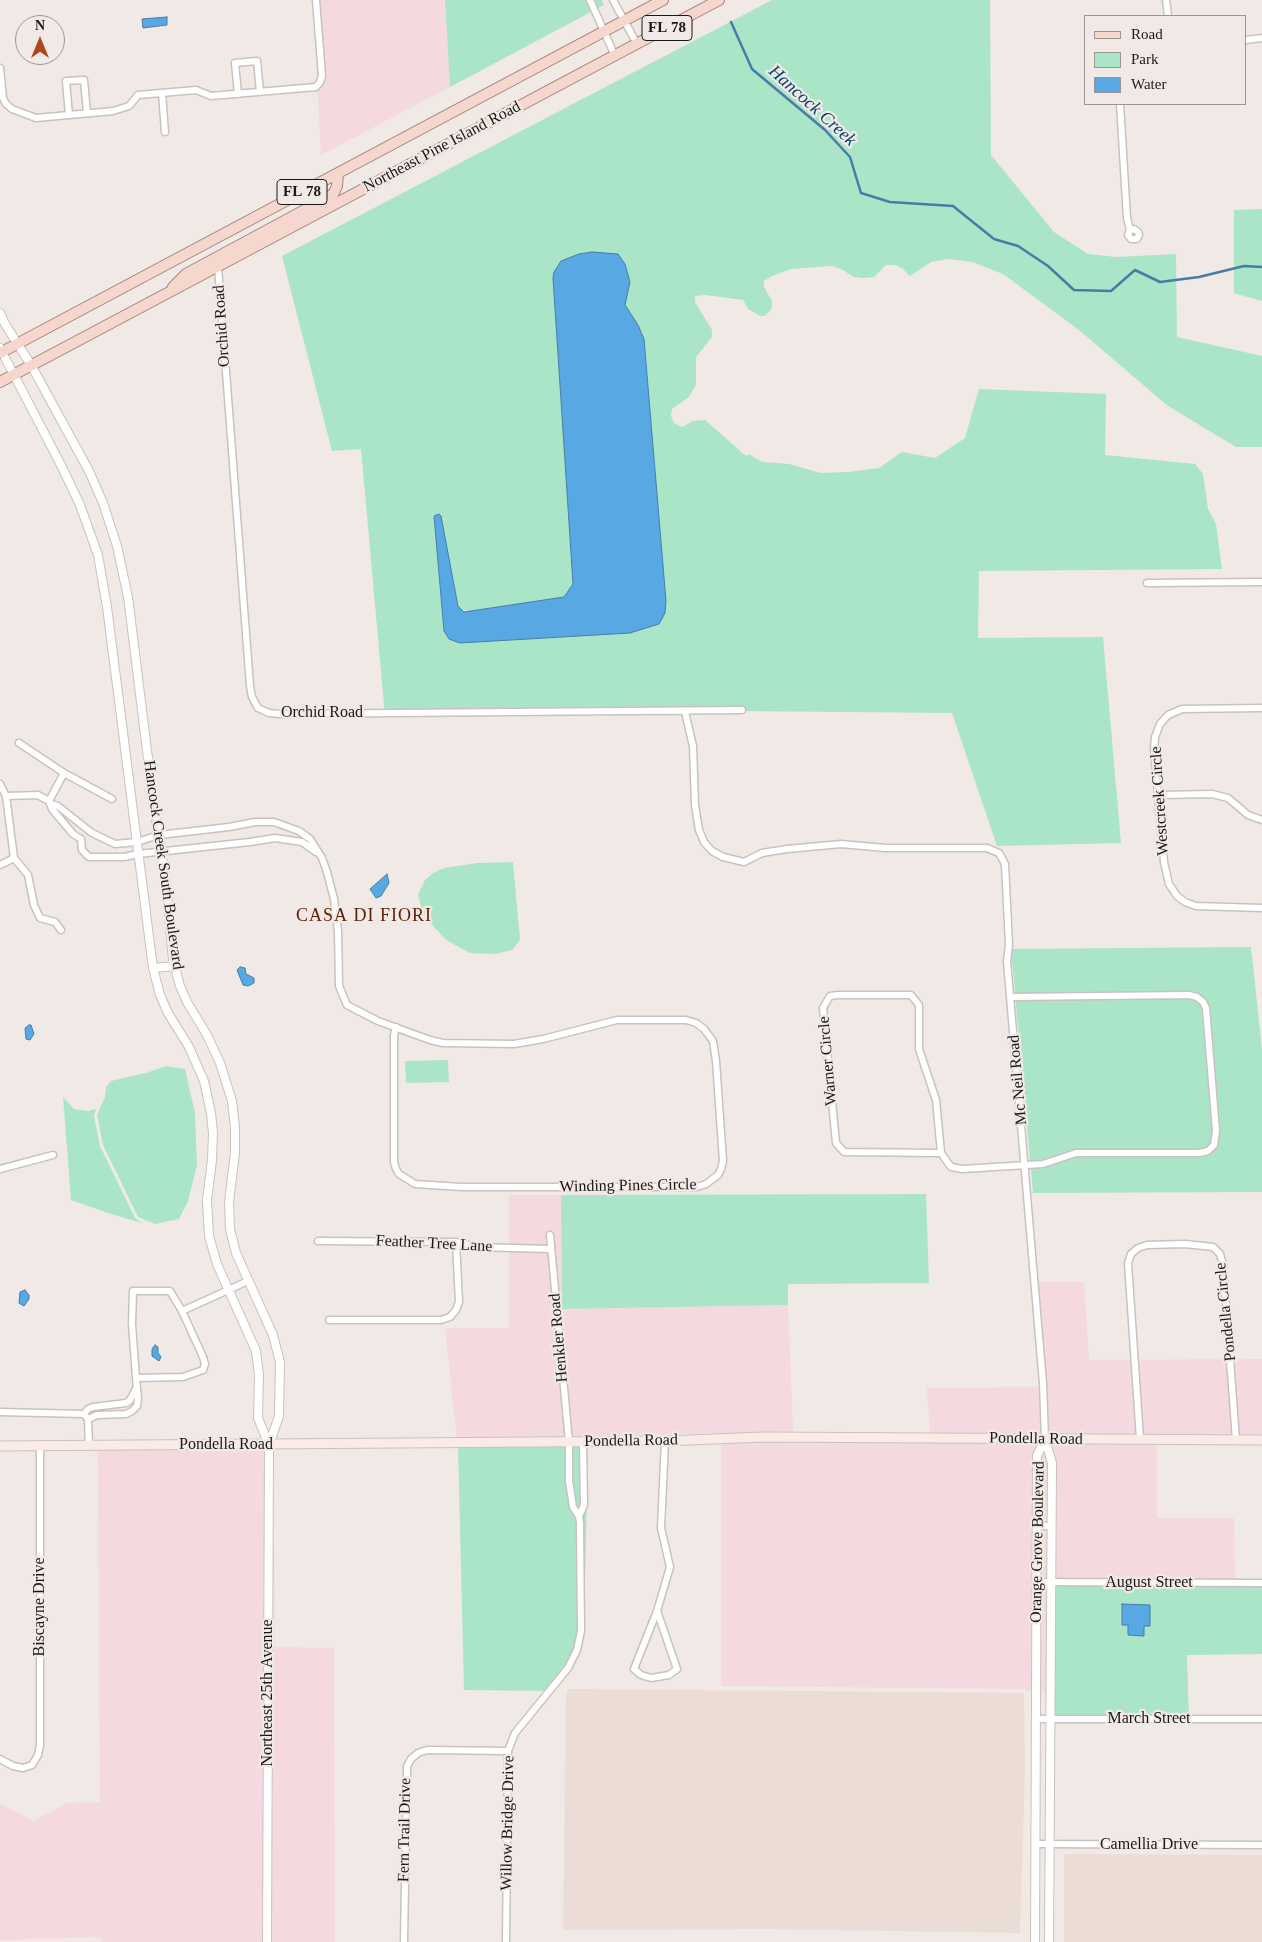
<!DOCTYPE html>
<html>
<head>
<meta charset="utf-8">
<style>
	body { margin:0 }
	#map { position:relative; width:1262px; height:1942px; overflow:hidden; background:#f0e9e6; font-family:Georgia,serif }
	canvas { display:block }
	.legend { position:absolute; left:1084px; top:15px; width:162px; height:90px; box-sizing:border-box; background:#f0e9e6; border:1px solid #9b9693; margin:0; padding:6px 9px; list-style:none; font-size:15px; color:#1b1917 }
	.legend li { display:flex; align-items:center; gap:10px; height:25px }
	.legend b { width:25px; border:1px solid #9b9693 }
	.north { position:absolute; left:15px; top:15px; width:50px; height:50px; box-sizing:border-box; background:#f0e9e6; border:1px solid #9b9693; border-radius:50%; rotate:0deg; font-size:14px; font-weight:700; line-height:20px; text-align:center; color:#1b1917 }
	.north::after { content:''; display:block; margin:auto; width:18px; height:22px; background:#af4821; clip-path:polygon(50% 0,100% 100%,50% 72%,0 100%) }
</style>
</head>
<body>
<div id="map">
<canvas width="1262" height="1942"></canvas>
<ul class="legend">
<li><b style="height:6px;background:#f5d7ce"></b>Road</li>
<li><b style="height:14px;background:#abe5c7"></b>Park</li>
<li><b style="height:14px;background:#58a8e3"></b>Water</li>
</ul>
<div class="north">N</div>
</div>
<script>
const context = document.querySelector('canvas').getContext('2d');
context.lineJoin = 'round';
function fillPath(path, color) { context.fillStyle = color; context.fill(path, 'evenodd'); }
const shape = rows => new Path2D(rows.map(r => 'M' + r).join(''));
function stroke(path, color, width, dash) { context.strokeStyle = color; context.lineWidth = width; context.lineCap = dash ? 'butt' : 'round'; context.setLineDash(dash || []); context.stroke(path); }
function drawText(font, color, halo, rows, align = 'center') {
  context.font = font + ' Georgia,serif'; context.lineWidth = 4.5; context.setLineDash([]); context.textBaseline = 'middle'; context.strokeStyle = halo; context.fillStyle = color; for (const [text, x, y, turn = 0] of rows) {
    context.save(); context.translate(x, y); context.rotate((+turn || 0) * Math.PI / 180); context.textAlign = isNaN(turn) ? turn : align; if (halo) context.strokeText(text, 0, 0); context.fillText(text, 0, 0); context.restore();
  }
}
fillPath(shape([
	[313,0,445,0,450,87,321,155],
	[509,1195,561,1195,562,1309,788,1305,793,1432,457,1438,445,1328,509,1328],
	[1039,1282,1084,1282,1089,1360,1262,1359,1262,1436,930,1433,927,1388,1044,1387],
	[764,1442,1039,1443,1033,1456,1032,1691,1028,1691,1024,1689,721,1686,721,1443],
	[1051,1443,1157,1444,1157,1518,1234,1518,1235,1583,1055,1585,1056,1463],
	[265,1449,263,1942,101,1942,101,1937,0,1940,0,1804,34,1821,67,1803,100,1802,98,1450],
	[273,1449,275,1647,334,1648,335,1942,271,1942],
	[1044,1451,1047,1464,1046,1691,1041,1691,1042,1457]
]), '#f4d9df');
fillPath(shape([
	[568,1689,1024,1693,1025,1768,1020,1933,765,1929,563,1930,566,1695],
	[1064,1854,1262,1855,1262,1942,1064,1942]
]), '#ebdcd5');
fillPath(shape([
	[445,0,602,0,604,5,450,87],
	[772,0,990,0,991,155,1054,232,1088,254,1116,257,1176,254,1177,337,1262,356,1262,447,1236,447,1168,406,1079,330,1003,274,972,262,949,259,931,262,910,276,903,269,895,265,886,265,874,277,863,278,854,277,841,269,832,266,791,269,772,276,764,281,764,287,772,301,772,308,765,316,760,316,748,309,743,300,705,295,695,296,695,302,712,330,712,337,696,357,696,385,689,397,672,409,671,416,674,423,682,427,693,421,705,420,746,456,749,454,762,462,789,464,821,473,848,472,879,468,902,452,935,458,965,438,979,389,1106,394,1105,455,1195,464,1203,474,1208,509,1216,524,1222,569,979,571,978,638,1103,637,1121,843,997,846,952,713,736,711,385,716,361,449,332,451,282,256],
	[592,252,625,264,630,282,625,305,638,325,644,339,666,601,665,614,659,624,630,633,460,643,449,639,444,631,434,516,439,514,441,517,459,609,469,611,564,597,573,584,553,278,557,266,579,254],
	[1262,209,1262,301,1234,293,1234,210],
	[513,862,520,940,512,950,495,954,470,953,446,940,426,918,421,906,418,895,425,880,433,873,444,868,478,863],
	[1251,947,1262,1050,1262,1192,1033,1193,1011,949],
	[448,1060,449,1082,406,1083,405,1061],
	[166,1066,185,1069,195,1113,197,1165,188,1201,179,1219,155,1224,138,1217,103,1145,97,1115,105,1097,106,1087,111,1081,146,1073],
	[63,1097,74,1109,88,1111,96,1109,94,1116,100,1146,135,1218,142,1223,108,1213,71,1200],
	[926,1194,929,1283,788,1284,788,1305,562,1309,561,1195],
	[588,1446,584,1628,582,1644,575,1659,550,1691,464,1690,458,1447],
	[1262,1582,1262,1654,1187,1655,1189,1721,1055,1722,1055,1585]
]), '#abe5c7');
const water = shape([
	[167,17,167,25,143,28,142,19,167,17],
	[592,252,618,254,625,264,630,282,625,305,638,325,644,339,666,601,665,613,659,624,630,633,460,643,449,639,444,631,434,516,439,514,441,516,458,606,464,612,564,597,573,584,553,278,554,272,561,261,579,254,592,252],
	[387,874,389,883,381,896,376,898,370,889,387,874],
	[240,967,245,968,246,974,254,978,254,983,248,986,243,985,237,970,240,967],
	[29,1025,31,1025,34,1034,30,1040,26,1039,25,1028,29,1025],
	[25,1290,29,1295,29,1299,24,1306,22,1305,19,1303,20,1292,25,1290],
	[155,1345,158,1347,158,1353,161,1357,159,1361,152,1356,152,1349,155,1345],
	[1122,1604,1150,1605,1150,1626,1144,1626,1144,1636,1128,1635,1128,1625,1122,1625,1122,1604]
]);
fillPath(water, '#58a8e3');
stroke(water, '#467da6', 1);
stroke(shape([
	[731,22,752,69,825,130,850,157,861,193,890,202,953,206,994,239,1018,246,1048,266,1074,290,1111,291,1135,270,1160,282,1199,277,1244,266,1262,267]
]), '#467da6', 2.5);
const minor = shape([
	[590,0,615,56],
	[613,0,637,44],
	[1166,0,1168,16],
	[1246,40,1262,38],
	[0,68,3,98,6,104,12,109,36,118,113,111,129,106,138,95,196,90,211,96,316,87,320,82,322,76,316,0],
	[162,93,165,132],
	[238,94,235,63,257,61,260,92],
	[1120,104,1127,218,1130,230,1128,235,1131,239,1137,239,1139,235,1138,232,1134,229,1130,230],
	[69,115,66,81,84,80,87,113],
	[218,267,250,686,252,697,258,708,269,713,280,714,742,710],
	[1147,583,1262,582],
	[1262,708,1182,709,1168,715,1160,724,1155,737,1154,750,1164,862,1169,884,1177,896,1185,902,1196,906,1262,908],
	[685,712,693,746,695,805,699,830,704,842,712,851,723,857,744,862,762,853,787,849,841,844,885,848,987,848,999,853,1005,864,1009,945,1007,961,1043,1383,1045,1439],
	[19,743,64,773,112,799],
	[0,784,6,796,38,795,49,801,52,809,73,834,81,839,82,850,89,857,124,857,138,854,250,842,275,838,302,842,316,852],
	[1159,795,1212,794,1228,798,1248,815,1262,820],
	[6,796,14,858,28,875,34,905,40,918,55,922,61,930],
	[49,801,64,773],
	[51,804,58,806,92,833,115,844,137,842,159,835,229,827,255,822,274,822,299,831,310,839,322,858,327,872,334,899,338,931,339,986,347,1005,378,1021,430,1040,443,1043,514,1044,543,1039,617,1020,686,1020,696,1023,704,1029,713,1041,716,1061,723,1161,721,1169,718,1175,706,1184,697,1187,461,1187,415,1184,399,1174,396,1169,394,1162,394,1035,396,1027],
	[0,865,14,858],
	[838,995,911,995,919,1005,919,1049,936,1100,941,1153,844,1152,836,1143,823,1008,830,996,838,995],
	[941,1153,951,1167,962,1169,1043,1164,1076,1153,1199,1153,1208,1151,1214,1145,1216,1131,1206,1008,1203,1002,1197,997,1189,995,1010,997],
	[0,1169,53,1155],
	[318,1241,456,1242,476,1247,550,1249],
	[182,1311,203,1357,205,1364,203,1370,183,1377,136,1378,132,1324,133,1291,170,1291,182,1311,248,1281],
	[329,1320,441,1320,450,1317,456,1310,459,1302,456,1242],
	[0,1412,84,1414,88,1419,89,1446],
	[84,1414,88,1409,93,1407,126,1403,130,1400,136,1389],
	[88,1419,97,1415,126,1414,132,1411,137,1406,138,1399,136,1378],
	[1140,1439,1128,1263,1131,1254,1138,1248,1147,1245,1185,1244,1213,1247,1220,1254,1223,1265,1236,1440],
	[579,1516,584,1505,583,1441],
	[1037,1526,1051,1526],
	[1037,1582,1262,1583],
	[657,1611,677,1669,669,1675,651,1678,641,1675,634,1669,657,1611,670,1567,661,1528,665,1441],
	[1036,1719,1262,1719],
	[0,1759,13,1766,23,1768,32,1765,38,1755,40,1745,40,1446],
	[1036,1844,1262,1845],
	[404,1942,407,1766,411,1759,418,1753,427,1750,508,1751],
	[506,1942,508,1751,515,1733,568,1668,577,1650,581,1631,580,1523,579,1516,573,1507,569,1481,569,1442,550,1235]
]);
const tertiary = shape([
	[0,313,5,324,31,365,89,471,103,503,117,546,128,597,154,807,166,883,173,960,180,986,187,1002,207,1035,220,1063,232,1101,235,1127,235,1153,229,1202,230,1229,236,1253,273,1335,280,1362,279,1416,269,1445,267,1942],
	[0,348,62,467,80,505,98,555,107,607,153,968,160,995,168,1013,189,1047,204,1081,211,1113,213,1133,212,1160,207,1200,209,1236,217,1264,256,1351,259,1375,258,1418,269,1445],
	[153,968,175,966],
	[1045,1439,1052,1463,1049,1942],
	[1035,1942,1037,1456,1045,1439]
]);
const secondary = shape([
	[0,1446,665,1441,764,1437,1262,1440]
]);
const primary = shape([
	[173,287,186,274,327,198,334,193,337,186,338,173],
	[0,353,663,0],
	[0,382,719,0]
]);
stroke(minor, '#c9c2be', 9);
stroke(tertiary, '#c9c2be', 10);
stroke(secondary, '#c9c2be', 11);
stroke(primary, '#a58379', 12);
stroke(minor, '#fff', 6);
stroke(tertiary, '#fff', 8);
stroke(secondary, '#faebe7', 9);
stroke(primary, '#f5d7ce', 10);
for (const [x, y, w] of [
	[667,28,50],
	[302,192,50]
]) { const box = new Path2D(); box.roundRect(x - w / 2, y - 12.5, w, 25, 4); context.fillStyle = '#f0e9e6'; context.fill(box); stroke(box, '#1b1917', 1); }
drawText('bold 15px', '#1b1917', null, [
	["FL 78",667,28],
	["FL 78",302,192]
]);
drawText('16px', '#1b1917', '#f0e9e6', [
	["Northeast Pine Island Road",442,147,-28],
	["Orchid Road",222,326,-94],
	["Orchid Road",322,713],
	["Westcreek Circle",1160,801,-94],
	["Hancock Creek South Boulevard",163,865,82],
	["Warner Circle",828,1061,-95],
	["Mc Neil Road",1018,1080,-95],
	["Winding Pines Circle",628,1186,-1],
	["Feather Tree Lane",434,1244,3],
	["Pondella Circle",1226,1312,-96],
	["Henkler Road",559,1338,-95],
	["Pondella Road",1036,1439,1],
	["Pondella Road",631,1441,-1],
	["Pondella Road",226,1445],
	["Orange Grove Boulevard",1038,1542,-89],
	["August Street",1149,1583],
	["Biscayne Drive",40,1607,-90],
	["Northeast 25th Avenue",268,1693,-90],
	["March Street",1149,1719],
	["Willow Bridge Drive",508,1823,-89],
	["Fern Trail Drive",405,1830,-89],
	["Camellia Drive",1149,1845]
]);
drawText('italic 18px', '#01436a', '#f0e9e6', [
	["Hancock Creek",812,106,42]
]);
context.letterSpacing = '1px';
drawText('18px', '#5e1e04', '#f0e9e6', [
	["CASA DI FIORI",364,916]
]);
context.letterSpacing = '0px';
</script>
</body>
</html>
